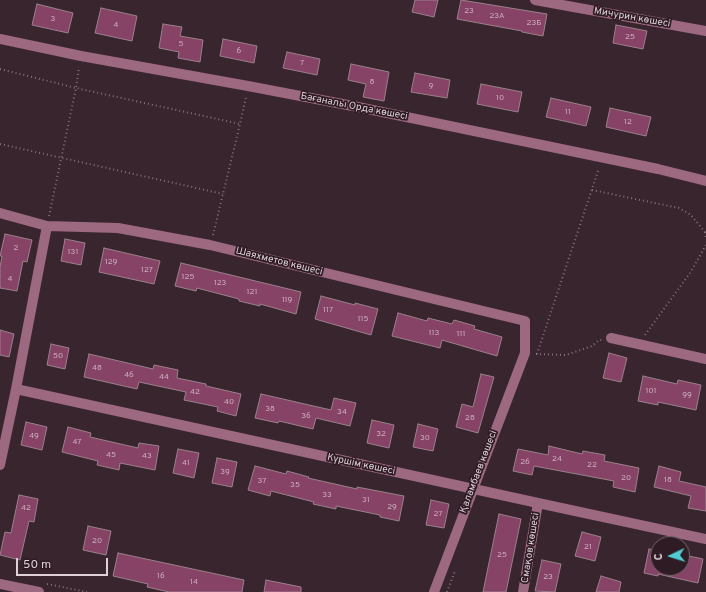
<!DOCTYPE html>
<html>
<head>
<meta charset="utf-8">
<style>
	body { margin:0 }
	#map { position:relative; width:706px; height:592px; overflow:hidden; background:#39252e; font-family:Overpass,sans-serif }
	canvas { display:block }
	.north { position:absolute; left:650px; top:536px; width:40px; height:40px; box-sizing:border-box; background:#2e1b24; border:1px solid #75646c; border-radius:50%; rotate:266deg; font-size:11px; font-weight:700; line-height:16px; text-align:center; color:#dfd1d7 }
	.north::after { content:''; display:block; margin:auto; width:14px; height:18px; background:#51ccd3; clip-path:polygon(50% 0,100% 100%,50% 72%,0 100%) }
	.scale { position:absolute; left:16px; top:558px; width:92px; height:18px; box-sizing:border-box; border:2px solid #dfd1d7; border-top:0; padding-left:5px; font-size:12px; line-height:14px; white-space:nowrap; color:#dfd1d7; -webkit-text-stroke:3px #2e1b24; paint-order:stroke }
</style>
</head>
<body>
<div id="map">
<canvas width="706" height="592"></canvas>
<div class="north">С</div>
<div class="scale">50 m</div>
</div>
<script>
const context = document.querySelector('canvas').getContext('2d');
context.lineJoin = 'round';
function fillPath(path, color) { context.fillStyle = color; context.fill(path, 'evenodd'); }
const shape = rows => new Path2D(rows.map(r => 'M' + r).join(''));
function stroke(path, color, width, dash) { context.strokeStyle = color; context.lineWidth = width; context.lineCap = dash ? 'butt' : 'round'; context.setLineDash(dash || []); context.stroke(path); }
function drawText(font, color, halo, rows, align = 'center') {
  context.font = font + ' Overpass,sans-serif'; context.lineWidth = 3.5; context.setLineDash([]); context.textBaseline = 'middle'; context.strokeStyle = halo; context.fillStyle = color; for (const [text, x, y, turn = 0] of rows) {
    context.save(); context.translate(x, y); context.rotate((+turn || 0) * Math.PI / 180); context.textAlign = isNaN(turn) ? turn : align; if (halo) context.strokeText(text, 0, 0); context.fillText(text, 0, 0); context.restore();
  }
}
const building = shape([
	[415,0,438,0,434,17,412,12,415,0],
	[461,0,547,14,543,36,522,32,522,31,457,19,461,0],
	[37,4,73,13,68,33,32,25,37,4],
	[101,8,137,16,132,41,95,33,101,8],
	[163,24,182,27,180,36,203,40,200,62,178,58,179,52,159,48,163,24],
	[616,25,647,31,643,49,613,43,616,25],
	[223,39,257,46,254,63,220,56,223,39],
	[287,52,320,59,317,75,283,68,287,52],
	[351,64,389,72,384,101,363,97,366,84,348,80,351,64],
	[415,73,450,80,447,98,411,92,415,73],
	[481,84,522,92,518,112,477,104,481,84],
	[551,98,591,107,586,126,546,117,551,98],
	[610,108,651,117,646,136,606,127,610,108],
	[5,234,32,240,27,262,23,261,17,291,0,288,0,267,2,256,0,256,5,234],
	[65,239,85,243,81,265,61,261,65,239],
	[104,248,160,261,154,284,99,272,104,248],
	[181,263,301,292,296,314,260,304,260,306,239,301,239,299,197,288,196,291,175,286,181,263],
	[321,296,355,305,355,303,378,309,371,335,315,319,321,296],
	[398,313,427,321,428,318,452,324,454,320,475,326,474,329,502,337,497,356,442,340,440,348,392,336,398,313],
	[0,330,14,334,9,357,0,355,0,330],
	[51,344,69,348,65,369,47,365,51,344],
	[609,353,627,358,621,382,603,378,609,353],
	[89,354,153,369,154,365,178,370,177,378,206,384,206,386,241,394,236,416,217,411,218,407,184,400,186,392,139,382,137,389,84,377,89,354],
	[481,374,494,377,478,433,456,427,462,404,473,407,481,374],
	[643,376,677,384,678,380,701,385,696,410,658,402,658,405,638,401,643,376],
	[261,394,331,410,334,398,356,403,350,426,316,418,313,429,279,421,278,423,255,418,261,394],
	[372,420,394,425,389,448,367,443,372,420],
	[26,422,47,427,42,450,21,445,26,422],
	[418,424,438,429,433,451,413,447,418,424],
	[68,427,91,433,90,437,138,448,139,443,159,446,155,470,120,463,119,470,97,465,98,461,62,452,68,427],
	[549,446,582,454,583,451,605,455,604,461,639,468,635,492,613,487,614,481,534,466,532,475,513,471,518,449,548,455,549,446],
	[178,449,199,453,194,478,173,473,178,449],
	[217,458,237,462,232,487,212,483,217,458],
	[255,466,286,474,287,471,309,477,308,478,357,489,357,487,404,496,399,521,380,517,380,515,336,506,336,509,313,504,314,502,271,491,270,496,248,490,255,466],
	[659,466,681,472,679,481,706,487,706,511,688,508,691,496,654,487,659,466],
	[19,495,38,499,34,522,29,521,20,560,0,555,5,532,11,533,19,495],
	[431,500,449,504,444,528,426,525,431,500],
	[499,514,521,519,506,592,483,592,499,514],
	[88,526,111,531,106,555,83,550,88,526],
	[582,532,601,537,595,561,575,556,582,532],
	[649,549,658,551,658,568,682,568,684,555,703,559,698,583,658,574,658,576,644,573,649,549],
	[118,553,244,580,242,592,169,592,147,587,148,584,113,576,118,553],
	[542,560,561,564,555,592,535,591,542,560],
	[601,576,621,582,619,592,596,592,601,576],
	[266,580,301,587,301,592,264,592,266,580]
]);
fillPath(building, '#874366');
stroke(building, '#9a818c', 1);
stroke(shape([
	[0,69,76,88,240,124],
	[0,144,223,194],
	[592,190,679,208,691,215,705,232],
	[49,216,76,88,79,67],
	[705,232,706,239],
	[213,235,240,124,246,97],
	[645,335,690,273,706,245],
	[536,354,566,355,592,346,599,340,602,340],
	[537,354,599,168],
	[47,584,87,592],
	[447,592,455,571]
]), '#837279', 2, [1, 3]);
stroke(shape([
	[535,0,706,31],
	[0,39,81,56,248,86,358,107,658,169,706,181],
	[0,213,47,226,118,228,210,245,525,321,525,353,434,592],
	[611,338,706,359],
	[16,389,538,503,706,539],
	[0,465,16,389,47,226],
	[0,584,39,592],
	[523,592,538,503]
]), '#9c6981', 10);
drawText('8px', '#c9aebb', null, [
	["23",469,11],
	["23А",497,16],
	["3",53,19],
	["23Б",534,23],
	["4",116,25],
	["25",630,37],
	["5",181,44],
	["6",239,51],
	["7",302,63],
	["8",372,82],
	["9",431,86],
	["10",500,98],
	["11",568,112],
	["12",628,122],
	["2",16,248],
	["131",73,252],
	["129",111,262],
	["127",147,270],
	["125",188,277],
	["4",10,279],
	["123",220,283],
	["121",252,292],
	["119",287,300],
	["117",328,310],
	["115",363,319],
	["113",434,333],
	["111",461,334],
	["50",58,356],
	["48",97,368],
	["46",129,375],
	["44",164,377],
	["101",651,391],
	["42",195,392],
	["99",687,395],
	["40",229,402],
	["38",270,409],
	["34",342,412],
	["36",306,416],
	["28",470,418],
	["32",381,434],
	["49",34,436],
	["30",425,438],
	["47",77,442],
	["45",111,455],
	["43",147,456],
	["24",557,459],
	["26",525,462],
	["41",186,463],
	["22",592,465],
	["39",225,472],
	["20",626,478],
	["18",668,480],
	["37",262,481],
	["35",295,485],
	["33",327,495],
	["31",366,500],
	["29",392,507],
	["42",26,508],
	["27",438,514],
	["20",97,541],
	["21",588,547],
	["25",502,555],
	["16",161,576],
	["23",548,577],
	["14",194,582]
]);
drawText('10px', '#dfd1d7', '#2e1b24', [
	["Мичурин көшесі",632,18,10],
	["Бағаналы Орда көшесі",354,107,11],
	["Шаяхметов көшесі",279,262,14],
	["Күршім көшесі",361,465,12],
	["Қаламбаев көшесі",479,472,-69],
	["Смақов көшесі",531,548,-81]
]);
</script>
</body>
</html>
